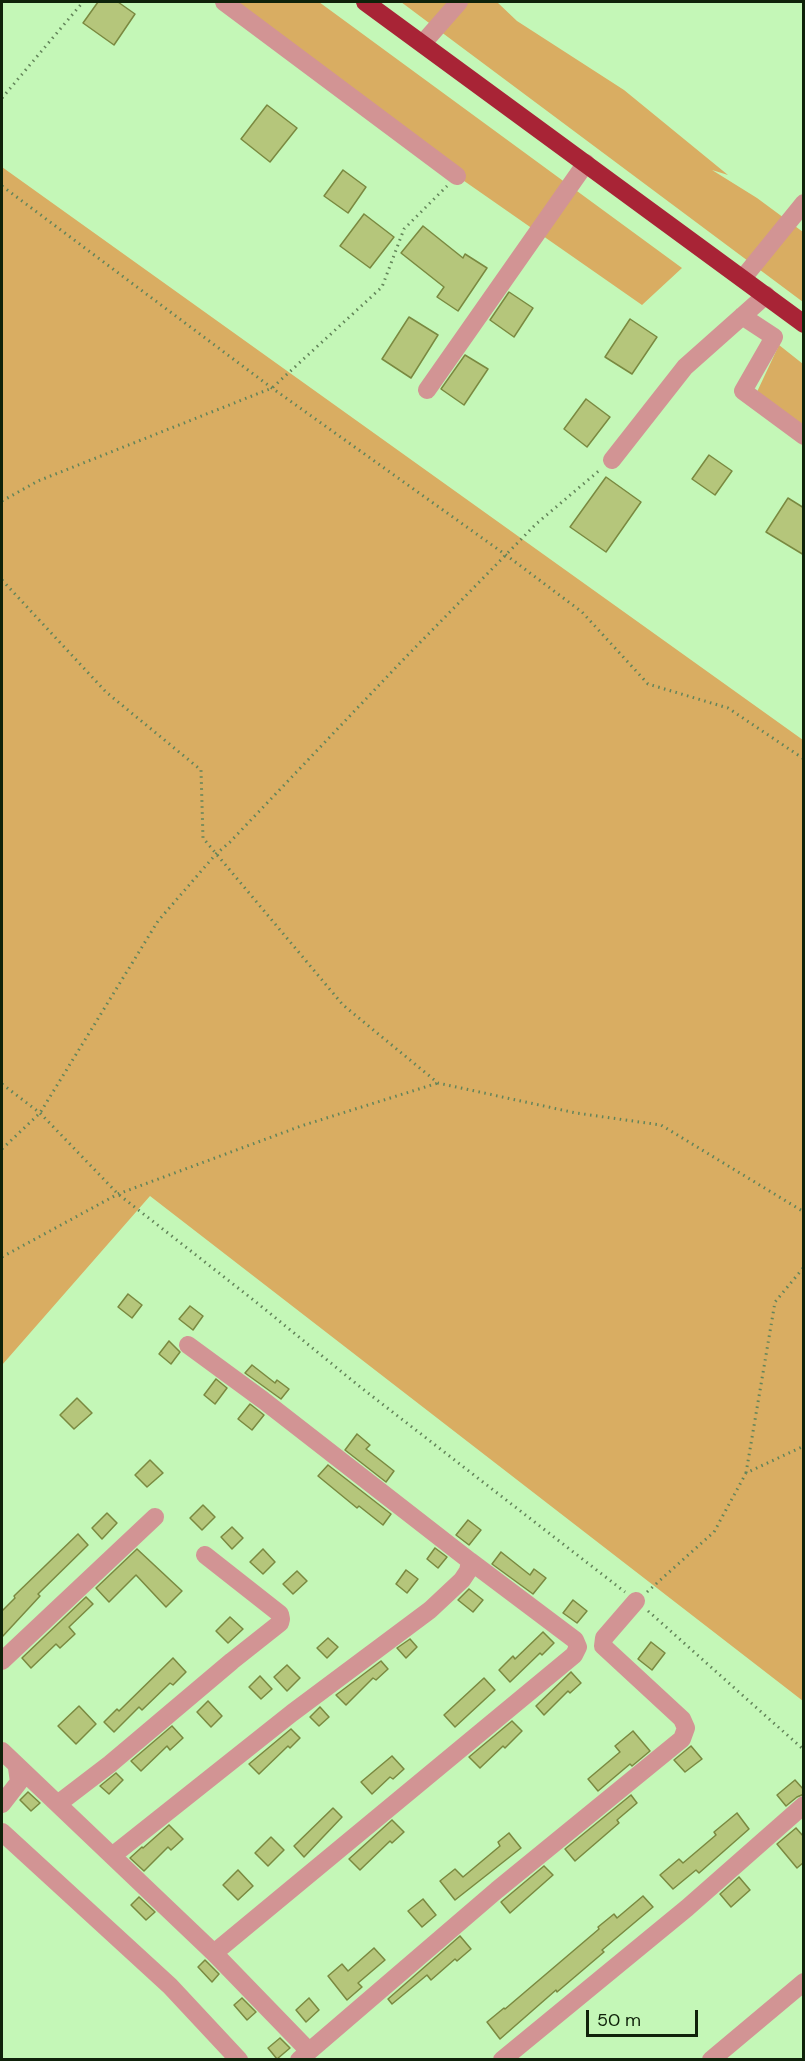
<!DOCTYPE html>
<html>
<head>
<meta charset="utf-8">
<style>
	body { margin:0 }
	#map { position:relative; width:805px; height:2061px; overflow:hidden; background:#c4f7b7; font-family:"DM Sans",sans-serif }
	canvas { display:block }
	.frame { position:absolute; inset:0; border:3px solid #0f220a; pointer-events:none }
	.scale { position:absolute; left:586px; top:2010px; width:112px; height:27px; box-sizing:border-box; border:3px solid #0f220a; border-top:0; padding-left:8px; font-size:18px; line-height:21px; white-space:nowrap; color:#0f220a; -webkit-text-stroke:4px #c4f7b7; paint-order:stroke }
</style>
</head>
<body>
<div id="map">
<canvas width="805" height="2061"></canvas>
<div class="frame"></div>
<div class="scale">50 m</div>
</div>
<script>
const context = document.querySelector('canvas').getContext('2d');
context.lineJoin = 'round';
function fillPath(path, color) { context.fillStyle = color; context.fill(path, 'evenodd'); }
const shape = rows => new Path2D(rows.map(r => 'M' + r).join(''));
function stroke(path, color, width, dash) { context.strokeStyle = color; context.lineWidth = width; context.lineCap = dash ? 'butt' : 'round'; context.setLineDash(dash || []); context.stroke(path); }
fillPath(shape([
	[224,2,319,2,682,268,642,305,457,176],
	[401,2,497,2,517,21,624,90,728,175,712,170,757,198,803,232,803,302],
	[2,167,803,740,803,1701,150,1196,2,1365],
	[779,345,803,364,803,431,756,394]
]), '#d9ad62');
const building = shape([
	[98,2,118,2,135,14,114,45,83,23,98,2],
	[267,105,297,128,270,162,241,139,267,105],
	[343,170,366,187,348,213,324,196,343,170],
	[364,214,394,237,370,268,340,246,364,214],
	[423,226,463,258,465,254,487,268,458,311,437,297,444,287,401,253,423,226],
	[509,292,533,308,514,337,490,320,509,292],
	[409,317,438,335,411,378,382,359,409,317],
	[630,319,657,337,632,374,605,357,630,319],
	[465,355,488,369,464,405,441,389,465,355],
	[586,399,610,417,587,447,564,429,586,399],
	[709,455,732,471,715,495,692,479,709,455],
	[606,477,641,502,606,552,570,527,606,477],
	[788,498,804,508,804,555,766,532,788,498],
	[128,1294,142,1305,132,1318,118,1307,128,1294],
	[190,1306,203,1316,193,1330,179,1319,190,1306],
	[169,1341,180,1352,171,1364,159,1354,169,1341],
	[252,1365,275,1383,277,1380,289,1389,281,1399,245,1373,252,1365],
	[216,1379,227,1388,215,1404,204,1395,216,1379],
	[77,1398,92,1413,74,1429,60,1415,77,1398],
	[250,1404,264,1415,252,1430,238,1419,250,1404],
	[357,1434,370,1445,366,1449,394,1471,386,1482,345,1450,357,1434],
	[150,1460,163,1473,147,1487,135,1475,150,1460],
	[328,1465,391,1514,383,1525,359,1506,357,1508,318,1476,328,1465],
	[203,1505,215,1517,202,1530,190,1518,203,1505],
	[107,1513,117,1523,102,1539,92,1528,107,1513],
	[468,1520,481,1530,469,1545,456,1535,468,1520],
	[232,1527,243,1538,232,1549,221,1537,232,1527],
	[78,1534,88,1545,38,1594,40,1596,2,1637,2,1611,15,1598,14,1596,78,1534],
	[435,1548,447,1557,438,1568,427,1559,435,1548],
	[137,1549,182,1591,166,1607,136,1575,109,1602,96,1588,137,1549],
	[263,1549,275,1562,263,1574,250,1562,263,1549],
	[501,1552,530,1575,534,1569,546,1578,533,1594,492,1564,501,1552],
	[406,1570,418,1579,407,1593,396,1584,406,1570],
	[297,1571,307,1581,293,1594,283,1584,297,1571],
	[469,1589,483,1600,473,1612,458,1600,469,1589],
	[86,1597,93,1604,69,1627,75,1634,60,1648,56,1644,31,1668,22,1658,86,1597],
	[573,1600,587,1611,577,1623,563,1613,573,1600],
	[230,1617,243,1629,228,1643,216,1631,230,1617],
	[543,1632,554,1643,542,1655,540,1653,510,1682,499,1670,513,1656,515,1659,543,1632],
	[328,1638,338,1647,327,1658,317,1648,328,1638],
	[410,1639,417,1647,406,1658,397,1648,410,1639],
	[651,1642,665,1653,652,1670,638,1659,651,1642],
	[173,1658,186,1672,173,1685,170,1683,142,1710,139,1707,114,1732,104,1722,117,1709,119,1711,173,1658],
	[381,1661,388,1669,376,1680,373,1678,346,1705,336,1695,381,1661],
	[287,1665,300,1678,287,1691,274,1677,287,1665],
	[571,1672,581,1683,570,1693,568,1691,544,1715,536,1706,571,1672],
	[260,1676,272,1689,261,1699,249,1687,260,1676],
	[484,1678,495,1690,455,1727,444,1715,484,1678],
	[208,1701,222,1716,211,1727,197,1712,208,1701],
	[79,1706,96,1724,76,1744,58,1726,79,1706],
	[320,1707,329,1717,319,1726,310,1717,320,1707],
	[512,1721,522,1731,505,1748,503,1746,480,1768,469,1757,512,1721],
	[172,1726,183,1738,170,1750,167,1746,141,1771,131,1761,172,1726],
	[291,1729,300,1738,290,1748,288,1746,259,1774,249,1764,291,1729],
	[633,1731,650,1751,632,1766,630,1764,598,1791,588,1779,620,1752,615,1746,633,1731],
	[691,1746,702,1759,685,1772,674,1760,691,1746],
	[392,1756,404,1769,393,1779,390,1777,372,1794,361,1782,392,1756],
	[116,1773,123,1780,109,1794,100,1786,116,1773],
	[795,1780,804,1790,804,1794,797,1797,786,1806,777,1795,795,1780],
	[28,1792,40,1803,31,1811,20,1800,28,1792],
	[631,1795,637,1803,617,1820,619,1823,575,1861,565,1849,631,1795],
	[333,1808,342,1817,304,1857,294,1846,333,1808],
	[737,1813,749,1829,699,1873,696,1870,673,1889,660,1875,679,1859,683,1863,716,1835,714,1832,737,1813],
	[392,1820,404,1832,392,1843,390,1841,360,1870,349,1859,392,1820],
	[169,1825,183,1839,171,1850,168,1847,144,1871,130,1858,142,1847,143,1848,169,1825],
	[796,1828,804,1837,804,1862,797,1868,777,1844,796,1828],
	[509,1833,521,1848,455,1900,440,1881,455,1869,463,1877,500,1846,498,1842,509,1833],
	[271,1837,284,1850,268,1866,255,1853,271,1837],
	[544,1866,553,1875,510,1913,501,1902,544,1866],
	[238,1870,253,1886,238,1900,223,1885,238,1870],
	[739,1877,750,1890,731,1907,720,1894,739,1877],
	[643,1896,653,1907,602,1950,604,1952,557,1992,556,1990,500,2039,487,2022,504,2008,505,2009,599,1929,598,1927,614,1914,617,1918,643,1896],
	[139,1897,155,1912,146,1920,131,1905,139,1897],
	[423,1899,436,1915,422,1927,408,1911,423,1899],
	[460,1936,471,1949,457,1961,455,1959,431,1980,427,1975,392,2004,388,1999,460,1936],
	[374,1948,385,1960,358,1983,362,1987,347,2000,328,1976,342,1964,348,1971,374,1948],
	[205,1960,219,1974,212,1982,198,1967,205,1960],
	[242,1998,256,2012,247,2020,234,2005,242,1998],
	[309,1998,319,2010,306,2022,296,2010,309,1998],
	[280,2038,290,2048,277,2059,268,2048,280,2038]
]);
fillPath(building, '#b5c67b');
stroke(building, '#7a8940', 1.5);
stroke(shape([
	[2,98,83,2],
	[2,186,272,388,506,555,582,612,648,684,728,708,804,759],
	[2,501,38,481,272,388,382,287,404,229,447,186],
	[2,580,106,692,201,770,203,838,343,1005,438,1083,576,1113,661,1125,804,1212],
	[2,1084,40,1113,118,1194,256,1302,359,1386,625,1592],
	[2,1149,40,1113,158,921,216,854,230,842,402,661,536,524,601,469],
	[2,1257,118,1194,301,1126,438,1083],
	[746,1473,775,1302,804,1267],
	[647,1592,714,1532,746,1473,804,1446],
	[648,1611,804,1750]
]), '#628459', 3, [1.5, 4.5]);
stroke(shape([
	[224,2,457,176],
	[423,43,459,2],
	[743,278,804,203],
	[742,316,774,337,743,391,804,436],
	[427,390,586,163],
	[612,460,685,367,766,295],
	[188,1345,263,1400,470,1561],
	[2,1661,155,1517],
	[2,1751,214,1953,308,2050],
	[59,1803,110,1764,232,1661,280,1623,281,1619,280,1614,205,1555],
	[2,1804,19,1782,17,1768],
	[2,1832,170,1986,239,2060],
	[112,1856,292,1713,430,1610,462,1580,468,1571,470,1561,575,1640,578,1647,574,1655,214,1953],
	[299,2060,497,1890,682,1739,686,1728,682,1719,603,1646,604,1638,636,1601],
	[502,2060,687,1908,804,1805],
	[711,2060,804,1982]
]), '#d29494', 18);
stroke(shape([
	[365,2,804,324]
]), '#a82436', 18);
</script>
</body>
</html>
